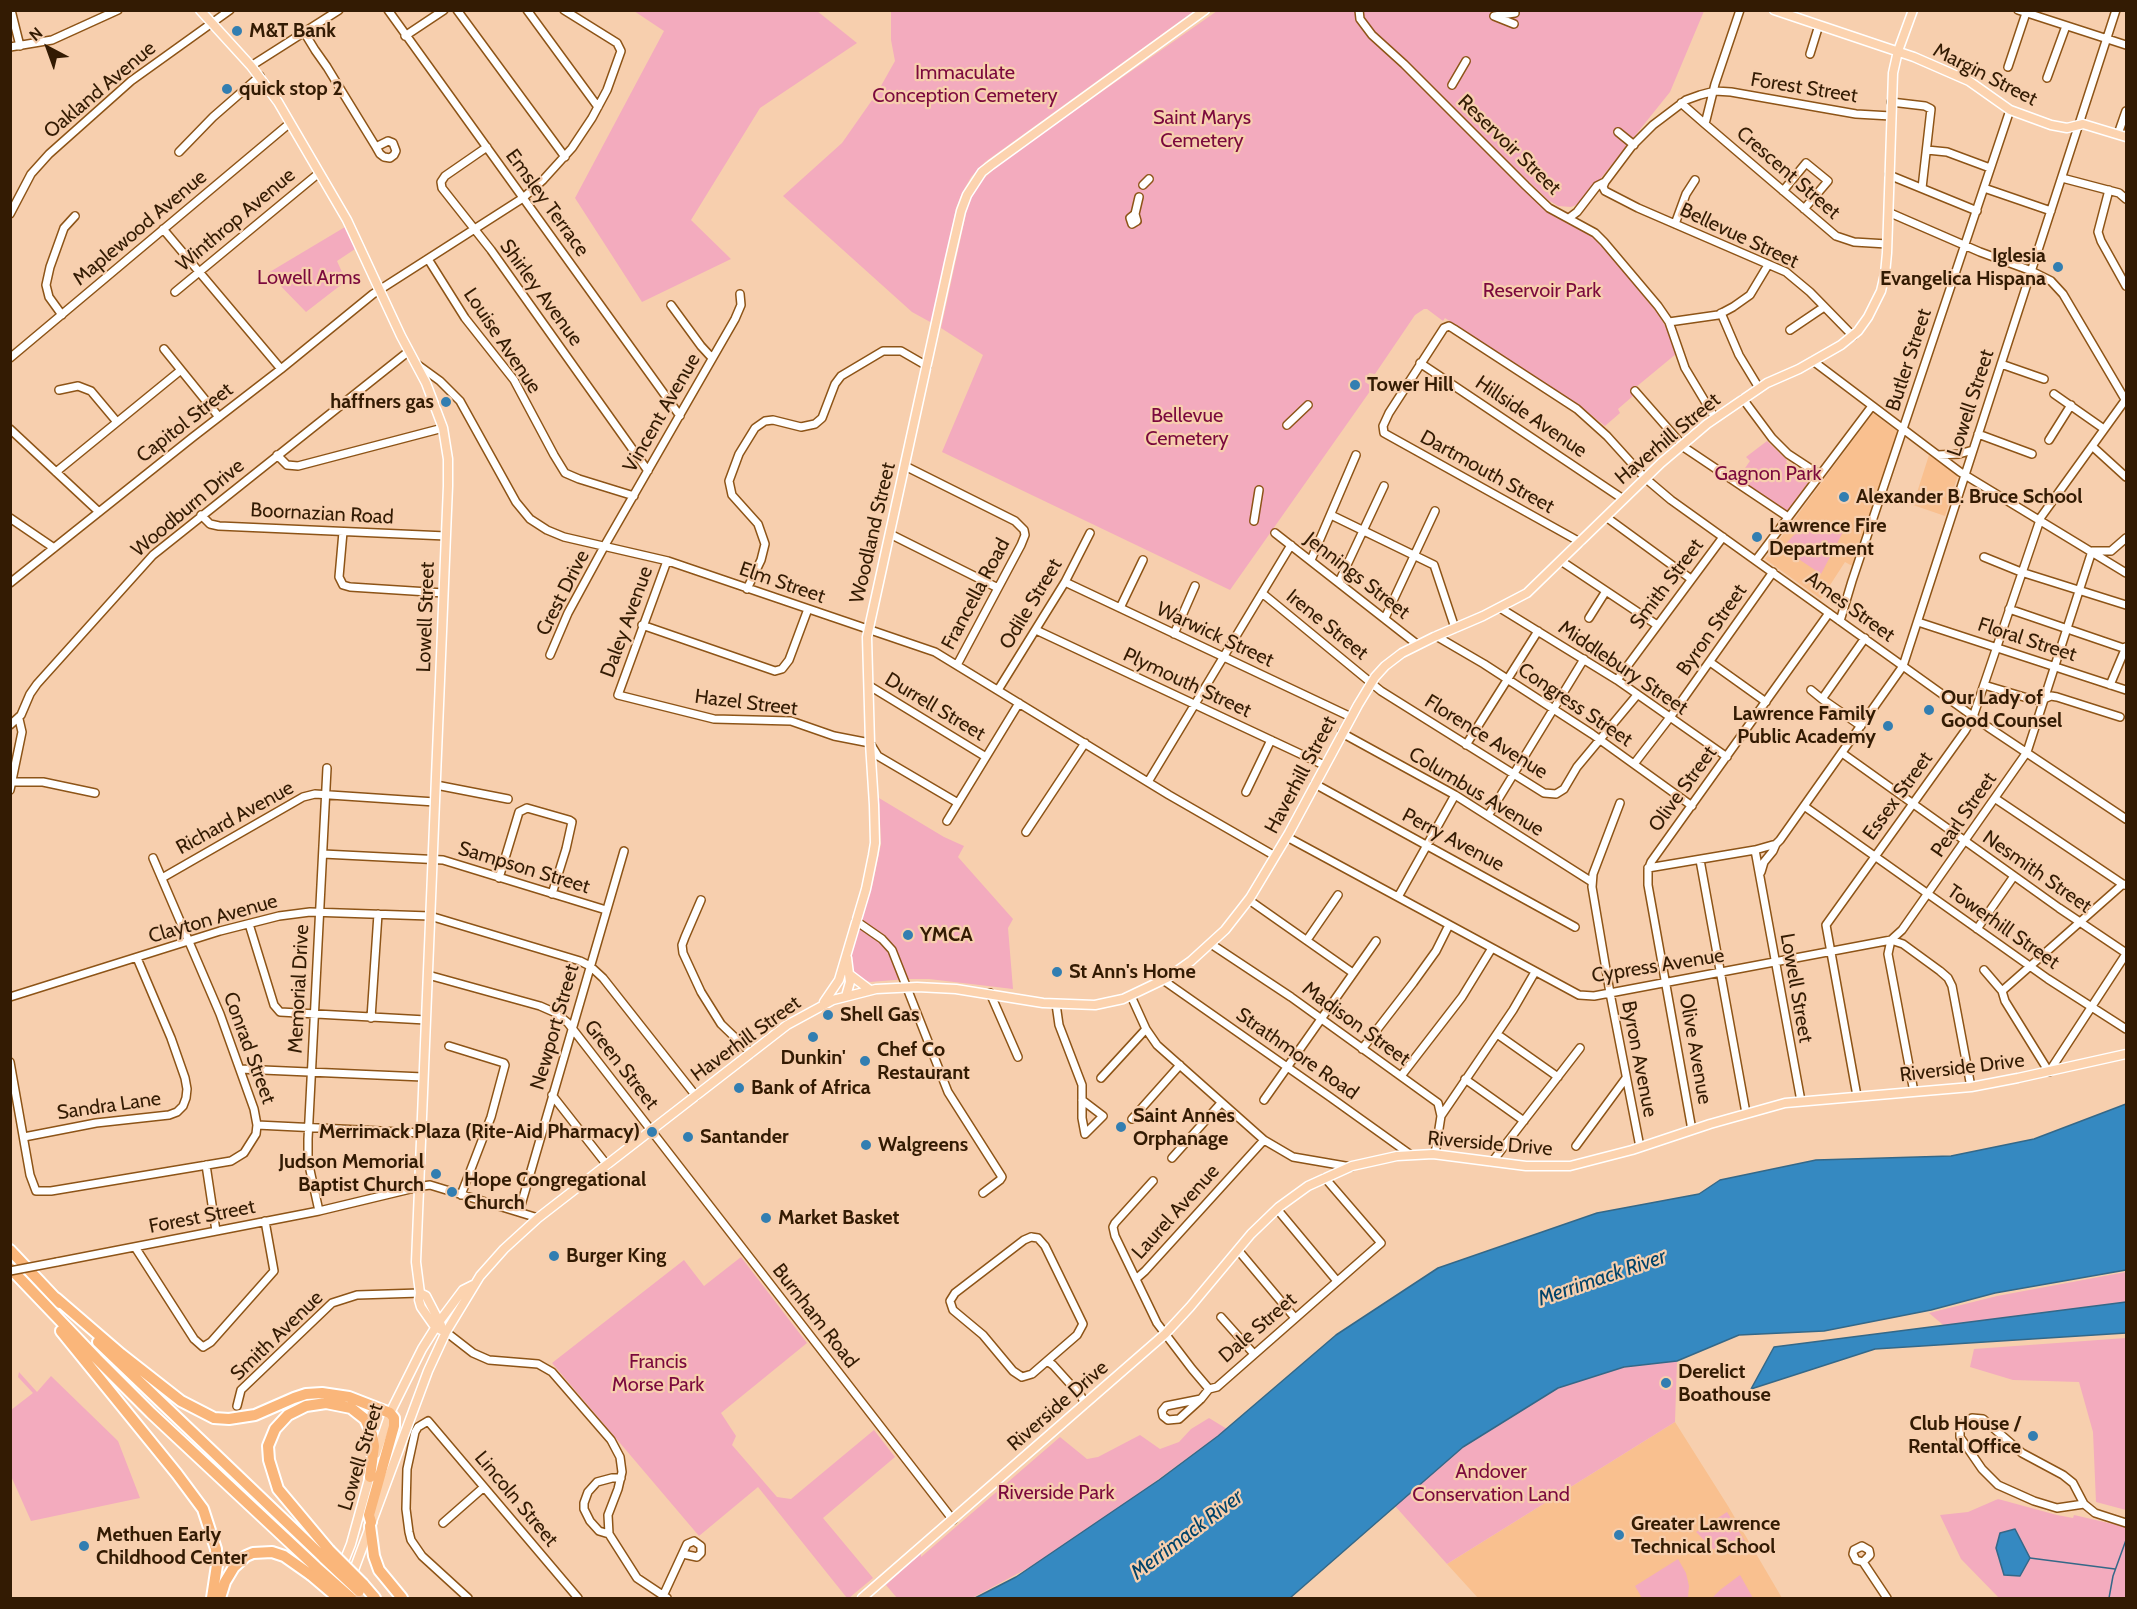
<!DOCTYPE html>
<html>
<head>
<meta charset="utf-8">
<style>
	body { margin:0 }
	#map { position:relative; width:2137px; height:1609px; overflow:hidden; background:#f7cfae; font-family:Cabin,sans-serif }
	canvas { display:block }
	.frame { position:absolute; inset:0; border:12px solid #331b03; pointer-events:none }
	.north { position:absolute; left:18px; top:18px; width:60px; height:60px; -webkit-text-stroke:4px #f7cfae; paint-order:stroke; rotate:319deg; font-size:16px; font-weight:700; line-height:24px; text-align:center; color:#331b03 }
	.north::after { content:''; display:block; margin:auto; width:21px; height:27px; background:#331b03; clip-path:polygon(50% 0,100% 100%,50% 72%,0 100%) }
</style>
</head>
<body>
<div id="map">
<canvas width="2137" height="1609"></canvas>
<div class="frame"></div>
<div class="north">N</div>
</div>
<script>
const context = document.querySelector('canvas').getContext('2d');
context.lineJoin = 'round';
function fillPath(path, color) { context.fillStyle = color; context.fill(path, 'evenodd'); }
const shape = rows => new Path2D(rows.map(r => 'M' + r).join(''));
function stroke(path, color, width, dash) { context.strokeStyle = color; context.lineWidth = width; context.lineCap = dash ? 'butt' : 'round'; context.setLineDash(dash || []); context.stroke(path); }
function drawText(font, color, halo, rows, align = 'center') {
  context.font = font + ' Cabin,sans-serif'; context.lineWidth = 4.5; context.setLineDash([]); context.textBaseline = 'middle'; context.strokeStyle = halo; context.fillStyle = color; for (const [text, x, y, turn = 0] of rows) {
    context.save(); context.translate(x, y); context.rotate((+turn || 0) * Math.PI / 180); context.textAlign = isNaN(turn) ? turn : align; if (halo) context.strokeText(text, 0, 0); context.fillText(text, 0, 0); context.restore();
  }
}
fillPath(shape([
	[1873,413,1898,432,1854,567,1845,562,1821,599,1765,559],
	[1929,455,1958,475,1945,516,1913,505],
	[1675,1422,1728,1506,1782,1598,1478,1598,1447,1564]
]), '#f9c08f');
fillPath(shape([
	[634,11,817,11,857,43,760,108,691,220,731,259,642,302,575,198,664,31],
	[888,11,1194,11,985,162,971,177,962,193,956,208,932,323,912,312,783,196,842,143,877,93,895,61,891,40,891,12],
	[1217,11,1704,11,1670,92,1581,203,1571,207,1558,206,1548,200,1474,129,1470,135,1545,207,1590,232,1603,246,1658,314,1670,334,1676,354,1630,392,1633,396,1618,409,1620,413,1605,426,1585,410,1445,318,1443,321,1427,309,1424,309,1415,315,1375,374,1369,373,1365,382,1373,387,1230,590,942,452,983,355,941,328,966,214,970,200,979,183,1003,161],
	[345,227,355,249,337,261,346,281,306,312,268,273],
	[1767,441,1787,460,1786,462,1810,480,1786,512,1738,478,1750,461,1746,457],
	[1812,526,1829,526,1843,532,1821,574,1782,548,1794,535],
	[879,798,944,837,964,846,958,857,1013,919,1008,928,1013,989,929,979,907,979,870,982,857,977,853,970,852,953,873,883,881,844],
	[741,1257,807,1343,721,1413,736,1436,732,1445,777,1497,791,1499,874,1430,895,1457,823,1518,873,1578,849,1598,847,1598,758,1487,699,1536,552,1363,684,1260,704,1286],
	[2126,1272,2126,1330,1961,1340,1929,1313,1997,1296],
	[2126,1338,2126,1510,2096,1502,2093,1432,2079,1382,2013,1380,1970,1367,1974,1349],
	[1677,1361,1675,1422,1447,1564,1395,1506,1463,1447,1558,1388,1624,1367],
	[19,1372,37,1392,51,1376,118,1441,140,1498,31,1521,11,1476,11,1410,33,1393,18,1377],
	[1209,1418,1227,1429,1133,1498,1030,1567,972,1598,897,1598,886,1585,921,1553,921,1557,1060,1437,1087,1459,1098,1457,1140,1435,1160,1449,1179,1442,1191,1429],
	[1998,1499,2057,1515,2073,1518,2074,1515,2126,1527,2126,1598,1999,1598,1961,1559,1940,1515,1968,1512],
	[1727,1512,1748,1546,1731,1554,1713,1549,1696,1532],
	[1678,1559,1686,1573,1689,1586,1688,1598,1642,1598,1635,1586],
	[1740,1575,1753,1598,1712,1598,1720,1590]
]), '#f3abbe');
const water = shape([
	[2126,1104,2126,1270,1995,1293,1931,1310,1824,1331,1739,1335,1677,1361,1624,1367,1558,1388,1463,1447,1290,1598,975,1598,1016,1577,1159,1480,1218,1436,1336,1335,1438,1268,1597,1213,1699,1194,1720,1180,1816,1160,1951,1156,2034,1139,2126,1104],
	[2126,1302,2126,1333,1875,1349,1751,1389,1774,1347,2126,1302],
	[2015,1529,2030,1558,2020,1576,2004,1575,1996,1548,2000,1533,2015,1529]
]);
fillPath(water, '#3589c1');
stroke(water, '#346888', 1.5);
stroke(shape([
	[2030,1558,2115,1569],
	[2109,1598,2113,1576,2126,1540]
]), '#346888', 1.5);
const minor = shape([
	[11,10,20,46],
	[388,10,680,416],
	[457,10,565,157],
	[527,10,598,107],
	[1359,10,1360,19,1372,35,1404,64,1526,186,1549,208,1595,233,1604,242,1658,306,1669,322,1685,368,1715,418],
	[1740,10,1715,84,1705,124,1836,236,1854,242,1887,244],
	[2018,10,2126,45],
	[1514,24,1494,16,1515,13],
	[304,32,315,50,327,67,341,90,376,147,380,154,384,157,390,158,394,155,396,151,393,143,388,141,376,147],
	[405,36,444,10],
	[10,47,52,40,118,10],
	[1810,54,1819,25],
	[251,66,339,10],
	[2008,67,2026,13],
	[2047,78,2066,26],
	[1452,85,1466,61],
	[1891,102,1925,106,1931,109,1922,188],
	[1681,103,1705,124],
	[1618,132,1634,145],
	[2118,134,2126,111],
	[487,147,445,176,441,182,442,188,491,250,648,471],
	[1927,150,1947,152,1990,168],
	[179,152,213,117,260,76],
	[1889,175,1977,211],
	[2062,178,2119,193,2126,199],
	[1605,182,1603,187,1605,191,1638,208,1786,272,1810,292,1853,336],
	[1143,185,1149,179],
	[1984,188,2051,211],
	[2109,190,2098,232,2101,241,2126,286],
	[1783,191,1806,163,1828,181,1804,209],
	[1888,212,1980,252,2029,270,2051,281,2063,294,2126,401],
	[10,214,31,174,49,154,131,81,230,10],
	[1135,214,1137,221,1132,224,1130,218,1135,214,1139,197],
	[1569,218,1577,212,1597,186,1605,182,1632,146,1653,125,1686,100,1700,95,1715,91,1731,92,1856,114,1891,116],
	[1675,224,1686,194,1695,180],
	[163,229,281,369],
	[428,259,465,318,514,380,554,455,565,473,579,479,634,496],
	[175,292,319,173],
	[671,305,701,346,712,358],
	[1721,313,1739,355,1759,388],
	[62,315,49,297,46,285,50,267,64,228,75,216],
	[1669,322,1718,315,1733,307,1750,295,1768,265],
	[1790,330,1824,307],
	[164,349,219,417],
	[10,358,290,123],
	[1813,361,1960,472,2126,573],
	[1420,363,1623,499],
	[2001,364,2044,379],
	[418,365,440,381,460,401,516,502,530,519,547,530,564,537,668,561,935,652,1169,795,1275,856],
	[59,390,78,386,91,391,117,422],
	[1635,391,1685,448,1788,517],
	[2054,394,2104,429],
	[1743,399,1772,438,1788,454,1820,475],
	[1287,425,1308,405],
	[10,429,99,512],
	[1978,434,2032,454],
	[2049,440,2071,405],
	[2092,446,2126,477],
	[277,455,287,465,298,466,443,428],
	[1938,455,1959,454,1973,450],
	[905,466,1015,521,1024,530,1025,535,1021,545,957,665],
	[56,472,181,370],
	[201,515,210,524,219,526,446,536],
	[1331,515,1434,565,1455,628],
	[1606,517,1691,579],
	[10,518,54,548],
	[1254,521,1259,490],
	[343,532,339,577,343,585,350,587,444,593],
	[1275,533,1418,645],
	[890,534,998,588],
	[1580,542,1384,433,1383,426,1389,413,1444,328,1449,326,1454,329,1577,409,1607,436,1645,478,1671,500,1988,727,2126,819],
	[1984,557,2021,572,2126,605],
	[1311,560,1356,455],
	[1756,560,1872,406],
	[667,561,618,695,714,719,791,721,834,736,870,743,878,756,958,803],
	[1561,561,1657,625],
	[1065,582,1351,717],
	[1339,582,1384,486],
	[10,583,193,437,281,369,373,294,523,198,543,180,572,148,592,118,607,90,621,51,617,43,564,10],
	[747,589,761,560,765,544,758,524,732,495,729,481,739,454,755,428,765,421,773,420,801,427,815,424,822,418,835,384,841,376,883,351,901,351,927,366],
	[1262,593,1381,691,1544,793,1556,794,1564,789,1577,767,1637,695],
	[1120,608,1143,560],
	[1500,608,1617,680,1727,757],
	[2009,609,2126,649],
	[1385,618,1435,511],
	[1589,618,1606,591],
	[1840,621,1852,581,2010,110],
	[1918,622,2126,690],
	[642,625,775,671,782,669,789,660,808,609],
	[1036,630,1324,765],
	[1174,634,1195,586],
	[1436,636,1484,664,1592,734,1692,806],
	[550,655,568,613,605,545,735,319,741,305,740,294],
	[1710,662,1766,702],
	[1617,680,1723,537],
	[868,685,986,757],
	[1984,685,2034,700,2044,699,2051,696,2057,697,2120,717],
	[2110,685,2126,647],
	[998,690,1065,582,1090,533],
	[1811,690,1822,699],
	[10,725,21,715,30,694,37,684,153,555,409,351],
	[1861,726,1822,699,1865,638],
	[1342,733,1455,795,1592,882],
	[1466,745,1538,631],
	[1842,753,2059,908,2126,953],
	[1634,764,1671,716,1773,572],
	[14,782,43,782,95,793],
	[1148,782,1291,545],
	[1315,784,1575,927],
	[436,785,508,799],
	[10,790,22,732,19,719],
	[1246,792,1271,740],
	[1996,799,2124,885],
	[1620,803,1593,874,1592,887,1610,993,1640,1147],
	[1804,806,2048,979,2126,1029],
	[1488,816,1584,659],
	[947,821,1019,703],
	[1026,832,1085,743],
	[1287,837,1579,995,1594,996,1891,940,1903,944,1940,971,1948,978,1952,986,1971,1087],
	[323,854,443,860,606,910],
	[1700,860,1746,1113],
	[1648,868,1755,850],
	[1761,872,1764,862,1773,851,1776,844],
	[162,878,303,797,315,794,435,802],
	[499,878,519,812,527,808,569,820,572,822,566,849,552,894],
	[1398,897,1455,795],
	[701,900,685,937,682,945,683,953,701,992,721,1024,751,1053],
	[1249,900,1353,973],
	[856,921,882,939,892,950,948,1092,1002,1177,1000,1180,983,1193],
	[249,924,274,1005,280,1012,426,1020],
	[1977,929,2014,876],
	[1307,940,1338,895],
	[1211,944,1291,997,1438,1103,1441,1116,1435,1154],
	[1984,970,2002,991,2005,1001,2049,1072,2126,954],
	[428,975,540,1006,556,1013,568,1023,953,1520],
	[1163,980,1330,1097,1411,1155],
	[2002,991,2123,884],
	[990,993,1018,1057],
	[1131,996,1146,1029,1157,1045,1264,1140,1293,1157,1351,1167],
	[10,997,220,931,279,916,310,912,430,916,580,961,590,966,603,978,696,1096],
	[1056,1004,1059,1025,1082,1085,1082,1118,1085,1134,1103,1116,1082,1100],
	[371,1018,378,914],
	[1497,1034,1558,1077],
	[449,1046,504,1063,505,1065,491,1117,461,1195],
	[1362,1049,1413,983,1436,951,1449,925],
	[10,1062,30,1175,36,1191,51,1191,231,1161,244,1153,256,1134,257,1125,254,1109,220,1014,153,858],
	[240,1069,423,1077],
	[1401,1076,1462,997,1492,948],
	[1101,1078,1146,1029],
	[1465,1079,1524,1121],
	[1914,1092,1888,954,1891,940,1902,930,2027,752,2092,551,2111,551,2126,538],
	[552,1095,607,1165],
	[1857,1096,1826,925,1965,731,1973,717,2041,517,2126,399],
	[1264,1100,1376,941],
	[1801,1101,1755,850,1776,844,1780,840,1903,666,2116,10],
	[1441,1116,1513,1010,1535,972],
	[1132,1119,1180,1065],
	[257,1125,421,1133],
	[1692,1130,1648,885,1648,870,1651,862,1829,613],
	[24,1137,96,1123,169,1115,177,1112,183,1106,186,1098,187,1089,185,1078,171,1038,137,958],
	[1576,1146,1626,1078],
	[1172,1158,1221,1103],
	[1492,1162,1580,1048],
	[206,1165,216,1231],
	[1153,1181,1115,1223,1113,1227,1115,1236,1157,1323,1192,1369,1209,1389,1217,1387,1381,1243,1325,1178],
	[1277,1209,1337,1281],
	[319,1211,308,1161,308,1139,327,768],
	[519,1212,624,851],
	[1031,1237,1038,1238,1045,1246,1083,1324,1077,1335,1032,1374,1022,1377,1013,1371,983,1335,953,1310,950,1301,955,1293,1024,1240,1031,1237],
	[135,1247,194,1339,203,1347,211,1342,274,1271,265,1221],
	[1238,1250,1295,1318],
	[57,1262,319,1211,423,1186,430,1185,538,1218],
	[1136,1279,1145,1271,1264,1140],
	[1221,1317,1254,1354],
	[446,1332,473,1353,489,1360,538,1364,552,1372,611,1440,620,1457,622,1472,618,1489,608,1515,609,1534,637,1578,667,1598],
	[1047,1361,1053,1365,1081,1396,1085,1404],
	[1201,1399,1179,1419,1168,1420,1163,1416,1162,1411,1166,1406,1201,1399,1209,1389],
	[237,1406,241,1390,332,1303,357,1295,420,1293],
	[2084,1504,2057,1508,2034,1501,1998,1485,1982,1469,1960,1437,1960,1426,1972,1418,1983,1419,2022,1453,2063,1475,2073,1483,2084,1504,2095,1513,2126,1523],
	[443,1523,484,1487],
	[609,1534,599,1531,590,1521,584,1509,584,1503,588,1492,597,1482,612,1478,621,1478],
	[1863,1562,1870,1555,1869,1550,1862,1546,1854,1550,1853,1554,1856,1560,1863,1562,1887,1598],
	[663,1596,687,1544,694,1541,701,1546,701,1553,697,1557,683,1554],
	[468,1598,422,1556,411,1540,409,1532,406,1509,407,1469,415,1432,418,1427,428,1421,578,1598]
]);
const major = shape([
	[200,10,251,66,278,102,347,220,401,336,426,383,443,428,448,459,448,486,416,1262,420,1293,419,1300,421,1307,435,1327,446,1332],
	[1774,10,1914,57,1969,81,2010,110,2051,125,2067,128,2083,124,2126,137],
	[849,974,870,990],
	[846,996,850,982,847,958],
	[824,1002,839,980,866,889,873,855,875,843,874,805,870,743,867,637,949,263,961,211,967,195,982,172,991,165,1205,10],
	[420,1293,426,1296,441,1325],
	[376,1454,390,1413,422,1349,439,1322,463,1290,473,1285],
	[341,1569,351,1544,371,1472],
	[341,1597,351,1578,428,1371,446,1332,480,1276,504,1249,538,1218,787,1025,833,1000,876,989,917,987,956,989,1043,1003,1095,1005,1123,999,1167,978,1191,961,1225,930,1250,898,1289,833,1358,705,1375,677,1385,666,1402,653,1434,637,1483,616,1527,593,1661,463,1707,424,1767,383,1799,369,1841,345,1858,331,1868,317,1881,291,1885,274,1887,253,1893,73,1898,51,1913,10],
	[862,1598,1165,1334,1190,1307,1251,1234,1279,1207,1308,1186,1352,1166,1397,1156,1433,1154,1526,1166,1570,1166,1632,1150,1710,1124,1785,1103,1971,1087,2018,1078,2126,1054]
]);
const highway = shape([
	[10,1250,60,1303],
	[10,1268,97,1359,151,1413,317,1568],
	[56,1298,121,1354,181,1401,214,1418,229,1419,255,1415,294,1398,306,1394,322,1393,349,1397,390,1413,394,1418,394,1426,369,1515,371,1522],
	[61,1331,177,1474,203,1509,216,1549,217,1565,212,1598],
	[98,1342,324,1558],
	[370,1526,374,1556,379,1570,402,1598],
	[329,1550,278,1489,269,1460,268,1446,275,1429,288,1415,306,1406,326,1403,351,1408,365,1419,372,1434,374,1446,370,1477],
	[363,1584,375,1598],
	[220,1598,225,1582,234,1567,246,1556,253,1553,272,1552,284,1556,311,1575]
]);
stroke(minor, '#8d5417', 10);
stroke(major, '#fff', 11);
stroke(highway, '#fff', 14);
stroke(minor, '#fff', 7);
stroke(major, '#fcd3af', 8);
stroke(highway, '#fab67a', 10);
const minorBridge = shape([
	[10,1271,57,1262]
]);
const highwayBridge = shape([
	[329,1550,363,1584],
	[324,1558,359,1591],
	[317,1568,351,1598],
	[311,1575,338,1598]
]);
stroke(minorBridge, '#8d5417', 10, []);
stroke(highwayBridge, '#fff', 14, []);
stroke(minorBridge, '#fff', 7);
stroke(highwayBridge, '#fab67a', 10);
for (const [x, y, r, color] of [
	[237,31,6,"#327eb1"],
	[227,89,6,"#327eb1"],
	[2058,267,6,"#327eb1"],
	[1355,385,6,"#327eb1"],
	[446,402,6,"#327eb1"],
	[1844,497,6,"#327eb1"],
	[1757,537,6,"#327eb1"],
	[1929,710,6,"#327eb1"],
	[1888,726,6,"#327eb1"],
	[908,935,6,"#327eb1"],
	[1057,972,6,"#327eb1"],
	[828,1015,6,"#327eb1"],
	[813,1037,6,"#327eb1"],
	[865,1061,6,"#327eb1"],
	[739,1088,6,"#327eb1"],
	[1121,1127,6,"#327eb1"],
	[652,1132,6,"#327eb1"],
	[688,1137,6,"#327eb1"],
	[866,1145,6,"#327eb1"],
	[436,1174,6,"#327eb1"],
	[452,1192,6,"#327eb1"],
	[766,1218,6,"#327eb1"],
	[554,1256,6,"#327eb1"],
	[1666,1383,6,"#327eb1"],
	[2033,1436,6,"#327eb1"],
	[1619,1535,6,"#327eb1"],
	[84,1546,6,"#327eb1"]
]) { const dot = new Path2D(); dot.arc(x, y, r, 0, 2 * Math.PI); context.fillStyle = color; context.fill(dot); stroke(dot, '#f7cfae', 2); }
drawText('bold 20px', '#331b03', '#f7cfae', [
	["M&T Bank",249,31],
	["quick stop 2",239,89],
	["Iglesia",2046,256,"right"],
	["Evangelica Hispana",2046,279,"right"],
	["Tower Hill",1367,385],
	["haffners gas",434,402,"right"],
	["Alexander B. Bruce School",1856,497],
	["Lawrence Fire",1769,526],
	["Department",1769,549],
	["Our Lady of",1941,698],
	["Good Counsel",1941,721],
	["Lawrence Family",1876,714,"right"],
	["Public Academy",1876,737,"right"],
	["YMCA",920,935],
	["St Ann's Home",1069,972],
	["Shell Gas",840,1015],
	["Chef Co",877,1050],
	["Restaurant",877,1073],
	["Dunkin'",813,1058,"center"],
	["Bank of Africa",751,1088],
	["Saint Annes",1133,1116],
	["Orphanage",1133,1139],
	["Merrimack Plaza (Rite-Aid Pharmacy)",640,1132,"right"],
	["Santander",700,1137],
	["Walgreens",878,1145],
	["Judson Memorial",424,1162,"right"],
	["Baptist Church",424,1185,"right"],
	["Hope Congregational",464,1180],
	["Church",464,1203],
	["Market Basket",778,1218],
	["Burger King",566,1256],
	["Derelict",1678,1372],
	["Boathouse",1678,1395],
	["Club House /",2021,1424,"right"],
	["Rental Office",2021,1447,"right"],
	["Greater Lawrence",1631,1524],
	["Technical School",1631,1547],
	["Methuen Early",96,1535],
	["Childhood Center",96,1558]
], 'left');
drawText('20px', '#7b093d', '#f7cfae', [
	["Immaculate",965,73],
	["Conception Cemetery",965,96],
	["Saint Marys",1202,118],
	["Cemetery",1202,141],
	["Lowell Arms",309,278],
	["Reservoir Park",1542,291],
	["Bellevue",1187,416],
	["Cemetery",1187,439],
	["Gagnon Park",1768,474],
	["Francis",658,1362],
	["Morse Park",658,1385],
	["Andover",1491,1472],
	["Conservation Land",1491,1495],
	["Riverside Park",1056,1493]
]);
drawText('20px', '#331b03', '#f7cfae', [
	["Margin Street",1985,75,27],
	["Forest Street",1804,88,9],
	["Oakland Avenue",100,90,-40],
	["Reservoir Street",1509,145,44],
	["Crescent Street",1788,173,41],
	["Emsley Terrace",547,203,54],
	["Winthrop Avenue",236,220,-40],
	["Maplewood Avenue",140,228,-40],
	["Bellevue Street",1739,236,25],
	["Shirley Avenue",541,293,54],
	["Louise Avenue",502,341,56],
	["Butler Street",1909,360,-72],
	["Lowell Street",1971,403,-72],
	["Vincent Avenue",662,413,-60],
	["Hillside Avenue",1531,417,34],
	["Capitol Street",185,423,-38],
	["Haverhill Street",1668,439,-40],
	["Dartmouth Street",1487,472,29],
	["Woodburn Drive",188,508,-40],
	["Boornazian Road",322,514,3],
	["Woodland Street",873,533,-77],
	["Jennings Street",1357,576,38],
	["Elm Street",782,583,19],
	["Smith Street",1667,584,-53],
	["Crest Drive",563,593,-63],
	["Francella Road",976,594,-62],
	["Odile Street",1031,604,-59],
	["Ames Street",1850,607,36],
	["Lowell Street",426,617,-88],
	["Daley Avenue",627,622,-70],
	["Irene Street",1327,625,39],
	["Byron Street",1712,630,-55],
	["Warwick Street",1215,635,25],
	["Floral Street",2027,640,18],
	["Middlebury Street",1623,668,34],
	["Plymouth Street",1187,683,25],
	["Hazel Street",746,703,7],
	["Congress Street",1575,705,34],
	["Durrell Street",935,707,31],
	["Florence Avenue",1486,737,32],
	["Haverhill Street",1301,775,-62],
	["Olive Street",1683,789,-54],
	["Columbus Avenue",1476,792,31],
	["Essex Street",1898,796,-54],
	["Pearl Street",1964,815,-55],
	["Richard Avenue",235,818,-29],
	["Perry Avenue",1453,840,28],
	["Sampson Street",524,868,17],
	["Nesmith Street",2037,872,35],
	["Clayton Avenue",213,919,-16],
	["Towerhill Street",2003,927,35],
	["Cypress Avenue",1658,966,-9],
	["Lowell Street",1796,988,80],
	["Memorial Drive",299,989,-87],
	["Madison Street",1356,1024,36],
	["Newport Street",555,1027,-74],
	["Haverhill Street",746,1039,-36],
	["Conrad Street",249,1048,70],
	["Olive Avenue",1695,1049,80],
	["Strathmore Road",1297,1054,35],
	["Byron Avenue",1639,1059,79],
	["Green Street",621,1065,52],
	["Riverside Drive",1962,1068,-7],
	["Sandra Lane",109,1106,-8],
	["Riverside Drive",1490,1144,5],
	["Laurel Avenue",1176,1212,-48],
	["Forest Street",202,1217,-11],
	["Burnham Road",815,1316,52],
	["Dale Street",1258,1328,-41],
	["Smith Avenue",277,1336,-44],
	["Riverside Drive",1058,1406,-41],
	["Lowell Street",361,1457,-73],
	["Lincoln Street",516,1499,50]
]);
drawText('italic 21px', '#004369', '#f7cfae', [
	["Merrimack River",1602,1278,-19],
	["Merrimack River",1187,1535,-37]
]);
</script>
</body>
</html>
